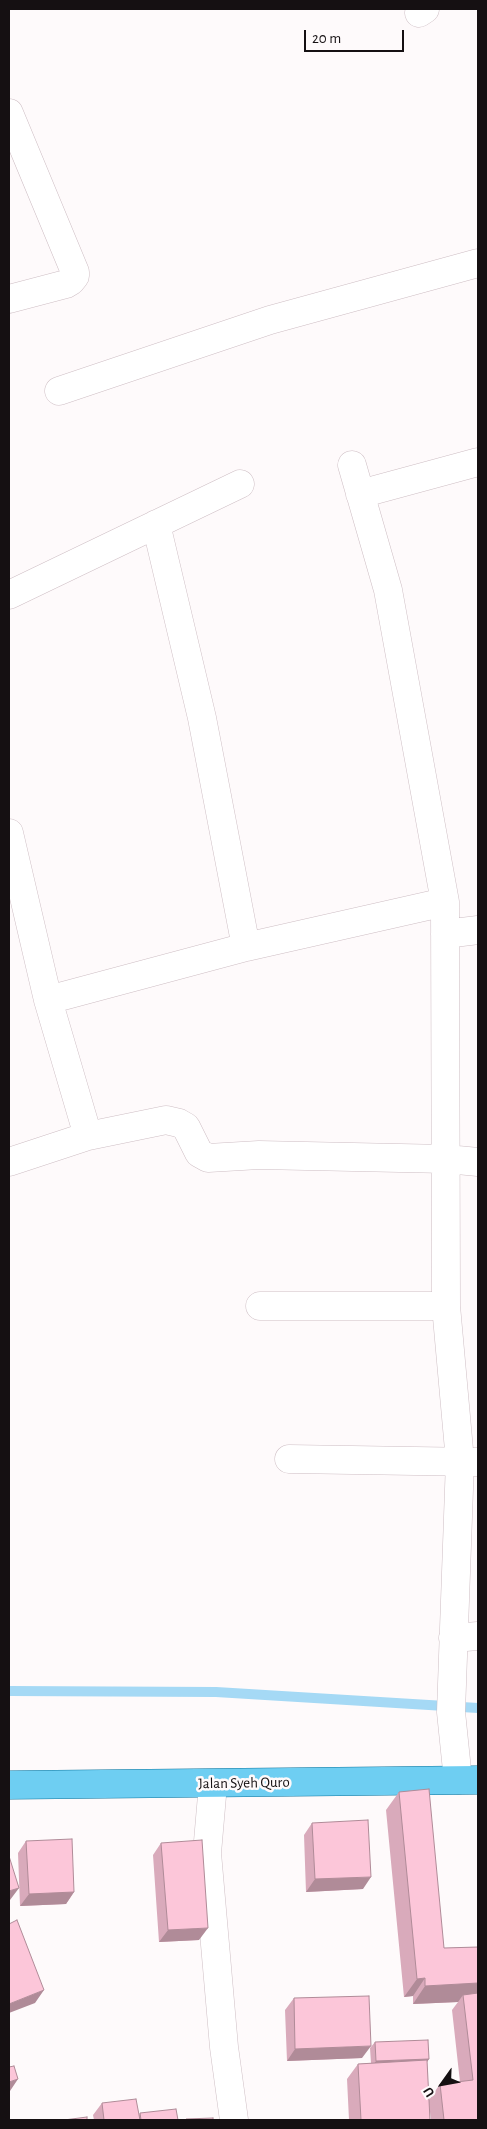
<!DOCTYPE html>
<html>
<head>
<meta charset="utf-8">
<style>
	body { margin:0 }
	#map { position:relative; width:487px; height:2129px; overflow:hidden; background:#fefafb; font-family:"Alegreya Sans",sans-serif }
	canvas { display:block }
	.frame { position:absolute; inset:0; border:10px solid #151012; pointer-events:none }
	.north { position:absolute; left:417px; top:2059px; width:50px; height:50px; -webkit-text-stroke:4px #fefafb; paint-order:stroke; rotate:238deg; font-size:14px; font-weight:700; line-height:20px; text-align:center; color:#151012 }
	.north::after { content:''; display:block; margin:auto; width:18px; height:22px; background:#151012; clip-path:polygon(50% 0,100% 100%,50% 72%,0 100%) }
	.scale { position:absolute; left:304px; top:30px; width:100px; height:22px; box-sizing:border-box; border:2px solid #151012; border-top:0; padding-left:6px; font-size:15px; line-height:18px; white-space:nowrap; color:#151012; -webkit-text-stroke:4px #fefafb; paint-order:stroke }
</style>
</head>
<body>
<div id="map">
<canvas width="487" height="2129"></canvas>
<div class="frame"></div>
<div class="north">U</div>
<div class="scale">20 m</div>
</div>
<script>
const context = document.querySelector('canvas').getContext('2d');
context.lineJoin = 'round';
const shape = rows => new Path2D(rows.map(r => 'M' + r).join(''));
function stroke(path, color, width, dash) { context.strokeStyle = color; context.lineWidth = width; context.lineCap = dash ? 'butt' : 'round'; context.setLineDash(dash || []); context.stroke(path); }
function fillPath(path, color) { context.fillStyle = color; context.fill(path, 'evenodd'); }
function drawText(font, color, halo, rows, align = 'center') {
  context.font = font + ' "Alegreya Sans",sans-serif'; context.lineWidth = 5; context.setLineDash([]); context.textBaseline = 'middle'; context.strokeStyle = halo; context.fillStyle = color; for (const [text, x, y, turn = 0] of rows) {
    context.save(); context.translate(x, y); context.rotate((+turn || 0) * Math.PI / 180); context.textAlign = isNaN(turn) ? turn : align; if (halo) context.strokeText(text, 0, 0); context.fillText(text, 0, 0); context.restore();
  }
}
stroke(shape([
	[9,1691,216,1692,478,1708]
]), '#a5d9f5', 10);
const street = shape([
	[419,13,425,9],
	[9,113,75,272,75,276,71,281,66,284,9,299],
	[59,391,270,320,478,263],
	[352,465,388,590,445,902,446,1306,460,1461,451,1712,458,1780],
	[360,494,478,462],
	[156,524,202,718,246,947],
	[9,595,240,484],
	[9,833,48,1000,88,1136],
	[445,934,478,930],
	[48,1000,246,947,445,902],
	[9,1162,88,1136,166,1120,179,1123,186,1127,199,1153,208,1158,259,1155,447,1159,478,1162],
	[260,1306,446,1306],
	[289,1459,478,1462],
	[453,1638,478,1636],
	[213,1784,207,1853,224,2047,234,2120]
]);
const primary = shape([
	[9,1785,478,1780]
]);
stroke(street, '#cebec4', 29);
stroke(primary, '#10769e', 29);
stroke(street, '#fff', 28);
stroke(primary, '#6ecef2', 28);
fillPath(shape([
	[399,1792,444,1948,478,1947,478,2120,431,2120,429,2104,430,2120,349,2120,347,2079,358,2064,371,2063,370,2048,375,2042,429,2059,427,2062,429,2100,440,2084,460,2082,452,2010,458,2002,413,2004,413,1996,404,1997,386,1810],
	[312,1823,363,1889,306,1892,304,1835],
	[26,1841,74,1892,66,1904,20,1906,18,1853],
	[161,1843,199,1940,159,1942,153,1855],
	[294,1998,362,2058,287,2061,285,2010],
	[102,2103,139,2115,140,2113,178,2120,94,2120,93,2115]
]), '#d9aabb');
fillPath(shape([
	[371,1877,363,1889,306,1892,315,1879],
	[19,1888,10,1900,9,1901,9,1891],
	[74,1892,66,1904,20,1906,29,1894],
	[208,1928,199,1940,159,1942,168,1930],
	[425,1978,413,1996,404,1997,417,1979],
	[478,1983,478,2001,463,1995,458,2002,413,2004,425,1986],
	[44,1990,35,2003,9,2013,9,2004],
	[371,2046,362,2058,287,2061,295,2049],
	[429,2059,424,2066,371,2068,376,2061],
	[18,2079,10,2091,9,2091,9,2082]
]), '#b08b98');
const building = shape([
	[429,1789,444,1948,478,1947,478,1983,425,1986,425,1978,417,1979,399,1792,429,1789],
	[368,1820,371,1877,315,1879,312,1823,368,1820],
	[72,1839,74,1892,29,1894,26,1841,72,1839],
	[202,1840,208,1928,168,1930,161,1843,202,1840],
	[9,1856,19,1888,9,1891,9,1856],
	[17,1920,44,1990,9,2004,9,1924,17,1920],
	[478,1993,478,2120,444,2120,440,2084,473,2080,463,1995,478,1993],
	[369,1996,371,2046,295,2049,294,1998,369,1996],
	[428,2040,429,2059,376,2061,375,2042,428,2040],
	[427,2060,430,2120,361,2120,358,2064,427,2060],
	[14,2066,18,2079,9,2082,9,2067,14,2066],
	[136,2099,140,2120,104,2120,102,2103,136,2099],
	[176,2109,178,2120,141,2120,140,2113,176,2109],
	[87,2117,87,2120,64,2120,87,2117],
	[213,2118,213,2120,186,2120,186,2119,213,2118]
]);
fillPath(building, '#fcc6d9');
stroke(building, '#b08b98', 1);
drawText('15px', '#151012', '#fefafb', [
	["Jalan Syeh Quro",244,1783,-1]
]);
</script>
</body>
</html>
